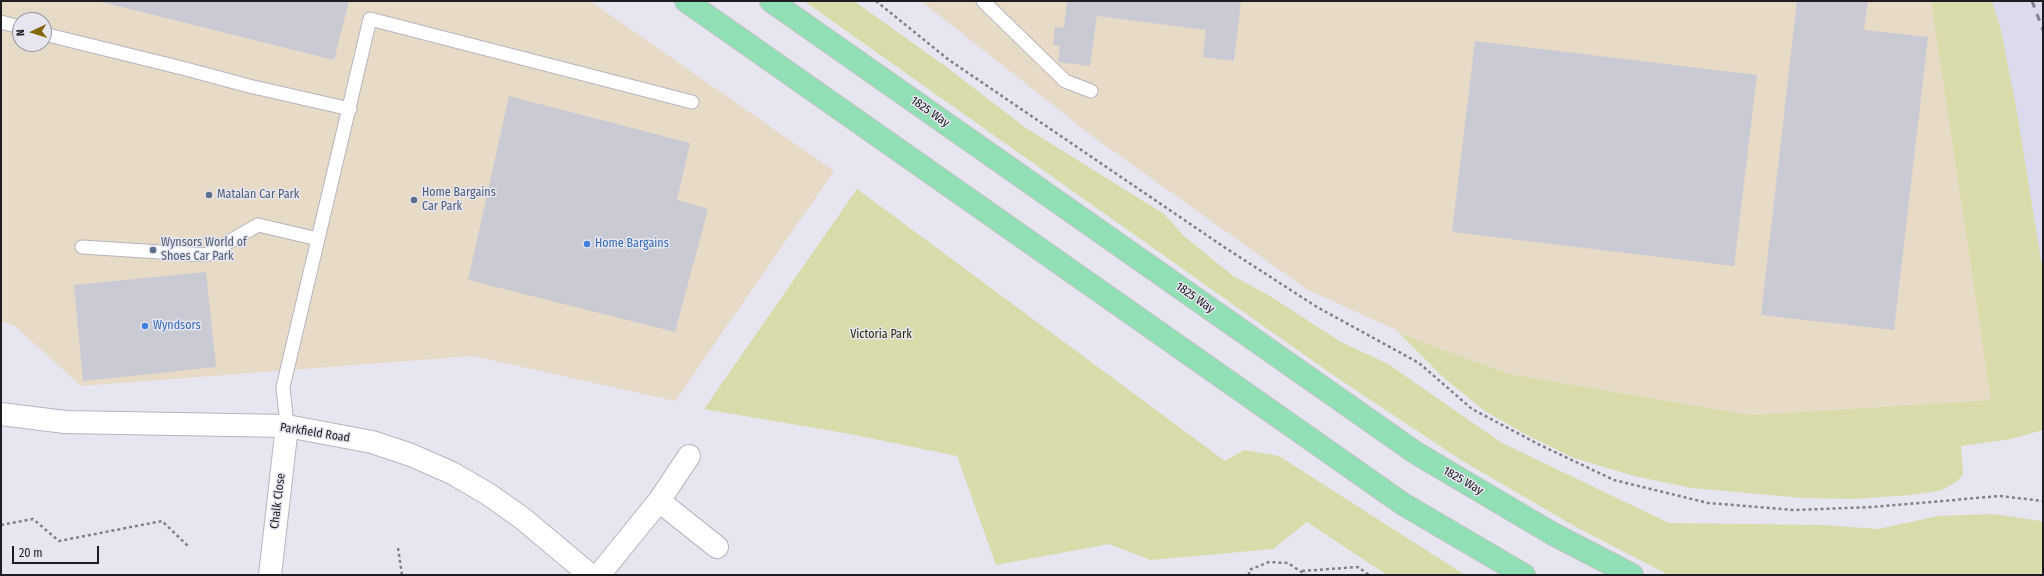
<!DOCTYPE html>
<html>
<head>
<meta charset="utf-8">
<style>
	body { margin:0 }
	#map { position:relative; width:2044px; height:576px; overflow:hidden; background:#e6e5f0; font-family:"Fira Sans Condensed",sans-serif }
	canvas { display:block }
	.frame { position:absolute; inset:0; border:2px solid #1d1d21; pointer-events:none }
	.north { position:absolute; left:12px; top:12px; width:40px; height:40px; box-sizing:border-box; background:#e6e5f0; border:1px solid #96959d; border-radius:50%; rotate:266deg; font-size:11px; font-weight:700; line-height:16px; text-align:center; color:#1d1d21 }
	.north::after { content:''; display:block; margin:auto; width:14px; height:18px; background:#836801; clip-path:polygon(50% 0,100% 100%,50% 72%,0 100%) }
	.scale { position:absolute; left:12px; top:546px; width:87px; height:18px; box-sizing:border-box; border:2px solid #1d1d21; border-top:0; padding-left:5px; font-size:12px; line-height:14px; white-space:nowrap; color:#1d1d21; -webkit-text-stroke:3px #e6e5f0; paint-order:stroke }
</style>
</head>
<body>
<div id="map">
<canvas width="2044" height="576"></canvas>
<div class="frame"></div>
<div class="north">N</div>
<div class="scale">20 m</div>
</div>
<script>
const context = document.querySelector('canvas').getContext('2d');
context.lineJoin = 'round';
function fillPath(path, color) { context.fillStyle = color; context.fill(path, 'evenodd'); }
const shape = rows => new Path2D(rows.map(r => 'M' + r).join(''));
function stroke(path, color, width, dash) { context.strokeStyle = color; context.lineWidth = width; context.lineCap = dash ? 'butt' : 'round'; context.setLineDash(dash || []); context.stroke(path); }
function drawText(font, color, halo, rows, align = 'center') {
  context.font = font + ' "Fira Sans Condensed",sans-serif'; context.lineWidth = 3; context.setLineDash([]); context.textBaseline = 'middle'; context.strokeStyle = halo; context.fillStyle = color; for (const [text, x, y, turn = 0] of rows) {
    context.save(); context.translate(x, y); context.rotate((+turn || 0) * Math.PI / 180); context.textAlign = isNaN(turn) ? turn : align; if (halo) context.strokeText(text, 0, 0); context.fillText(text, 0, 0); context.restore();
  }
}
fillPath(shape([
	[1,1,590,1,834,171,675,401,473,356,81,386,16,327,1,320],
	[20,20,44,20,44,44,20,44],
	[921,1,1934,1,2025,398,1751,415,1510,374,1427,344,1308,290,1091,135]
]), '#e7dbc7');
fillPath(shape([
	[1934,1,2043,1,2043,396]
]), '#dbdbed');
fillPath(shape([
	[804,1,854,1,945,66,1026,128,1164,214,1184,236,1233,276,1270,296,1341,342,1388,364,1502,443,1669,523,1823,525,1878,529,1938,516,1993,514,2041,521,2043,525,2043,575,1669,575,1576,527,1461,460,1330,373],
	[1931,1,1992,1,2001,30,2017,112,2043,273,2043,430,2011,439,1961,446,1963,475,1956,482,1942,490,1911,495,1852,499,1803,498,1692,488,1634,476,1574,458,1525,434,1485,411,1445,379,1397,331,1427,344,1510,374,1751,415,1991,400],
	[857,189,1225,461,1244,450,1279,456,1465,575,1387,575,1307,522,1273,549,1151,560,1109,544,996,565,957,456,850,434,704,409]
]), '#d9dcaa');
fillPath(shape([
	[98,1,349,1,334,60],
	[1067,1,1241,1,1234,61,1203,57,1206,30,1097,16,1090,66,1058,62,1060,46,1053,45,1055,27,1064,28],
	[1797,1,1868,1,1864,30,1928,37,1894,330,1761,315],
	[1475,41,1757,75,1734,266,1452,232],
	[509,96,690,143,677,200,708,209,675,332,468,280],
	[206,272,216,367,83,381,74,285]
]), '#cacad4');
const lane = shape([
	[983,1,1065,81,1091,91],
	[1,22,20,27],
	[44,34,186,69,249,86,350,109],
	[82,247,206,255,258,225,318,239],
	[287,426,283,387,370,19,692,102]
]);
const street = shape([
	[659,501,717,547],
	[270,575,287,426],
	[599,575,659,501,689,456]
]);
const secondary = shape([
	[1,414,65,422,287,426,372,442,411,455,452,473,488,494,522,518,590,575]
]);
const primary = shape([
	[686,1,1403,504,1524,575],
	[771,1,1416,453,1553,534,1632,575]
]);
stroke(lane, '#b5b5bf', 15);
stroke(street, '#b5b5bf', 24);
stroke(secondary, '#b5b5bf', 24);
stroke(primary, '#c4c4c5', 24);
stroke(shape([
	[876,1,949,60,1224,247,1317,307,1419,363,1472,409,1540,445,1614,480,1708,503,1795,510,1873,507,2000,496,2043,501],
	[1,525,33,519,59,541,162,521,188,546],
	[398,548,402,575],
	[1302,571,1358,567,1369,575],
	[1249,575,1249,570,1269,562,1288,563,1306,575]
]), '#818088', 2.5, [3, 3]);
stroke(lane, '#fff', 13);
stroke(street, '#fff', 22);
stroke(secondary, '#fff', 22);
stroke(primary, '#91dfb5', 22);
stroke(shape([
	[2032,1,2043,30]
]), '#83828a', 3, [7, 7]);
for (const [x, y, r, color] of [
	[209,195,4,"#5c6f8a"],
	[414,200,4,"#5c6f8a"],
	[587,244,4,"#3f7fe0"],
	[153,250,4,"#5c6f8a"],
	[145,326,4,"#3f7fe0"]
]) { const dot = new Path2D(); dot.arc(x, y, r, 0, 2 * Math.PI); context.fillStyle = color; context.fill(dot); stroke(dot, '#e6e5f0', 1.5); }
drawText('12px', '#1d1d21', '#e6e5f0', [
	["1825 Way",930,112,35],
	["1825 Way",1195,298,35],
	["Parkfield Road",315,433,9],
	["1825 Way",1463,481,30],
	["Chalk Close",278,501,-83]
]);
drawText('12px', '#4e5e75', '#e6e5f0', [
	["Home Bargains",422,193],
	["Car Park",422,207],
	["Matalan Car Park",217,195],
	["Wynsors World of",161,243],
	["Shoes Car Park",161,257]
], 'left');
drawText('12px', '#366cbe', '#e6e5f0', [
	["Home Bargains",595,244],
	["Wyndsors",153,326]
], 'left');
drawText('12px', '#2e2f05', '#e6e5f0', [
	["Victoria Park",881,335]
]);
</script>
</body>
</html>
